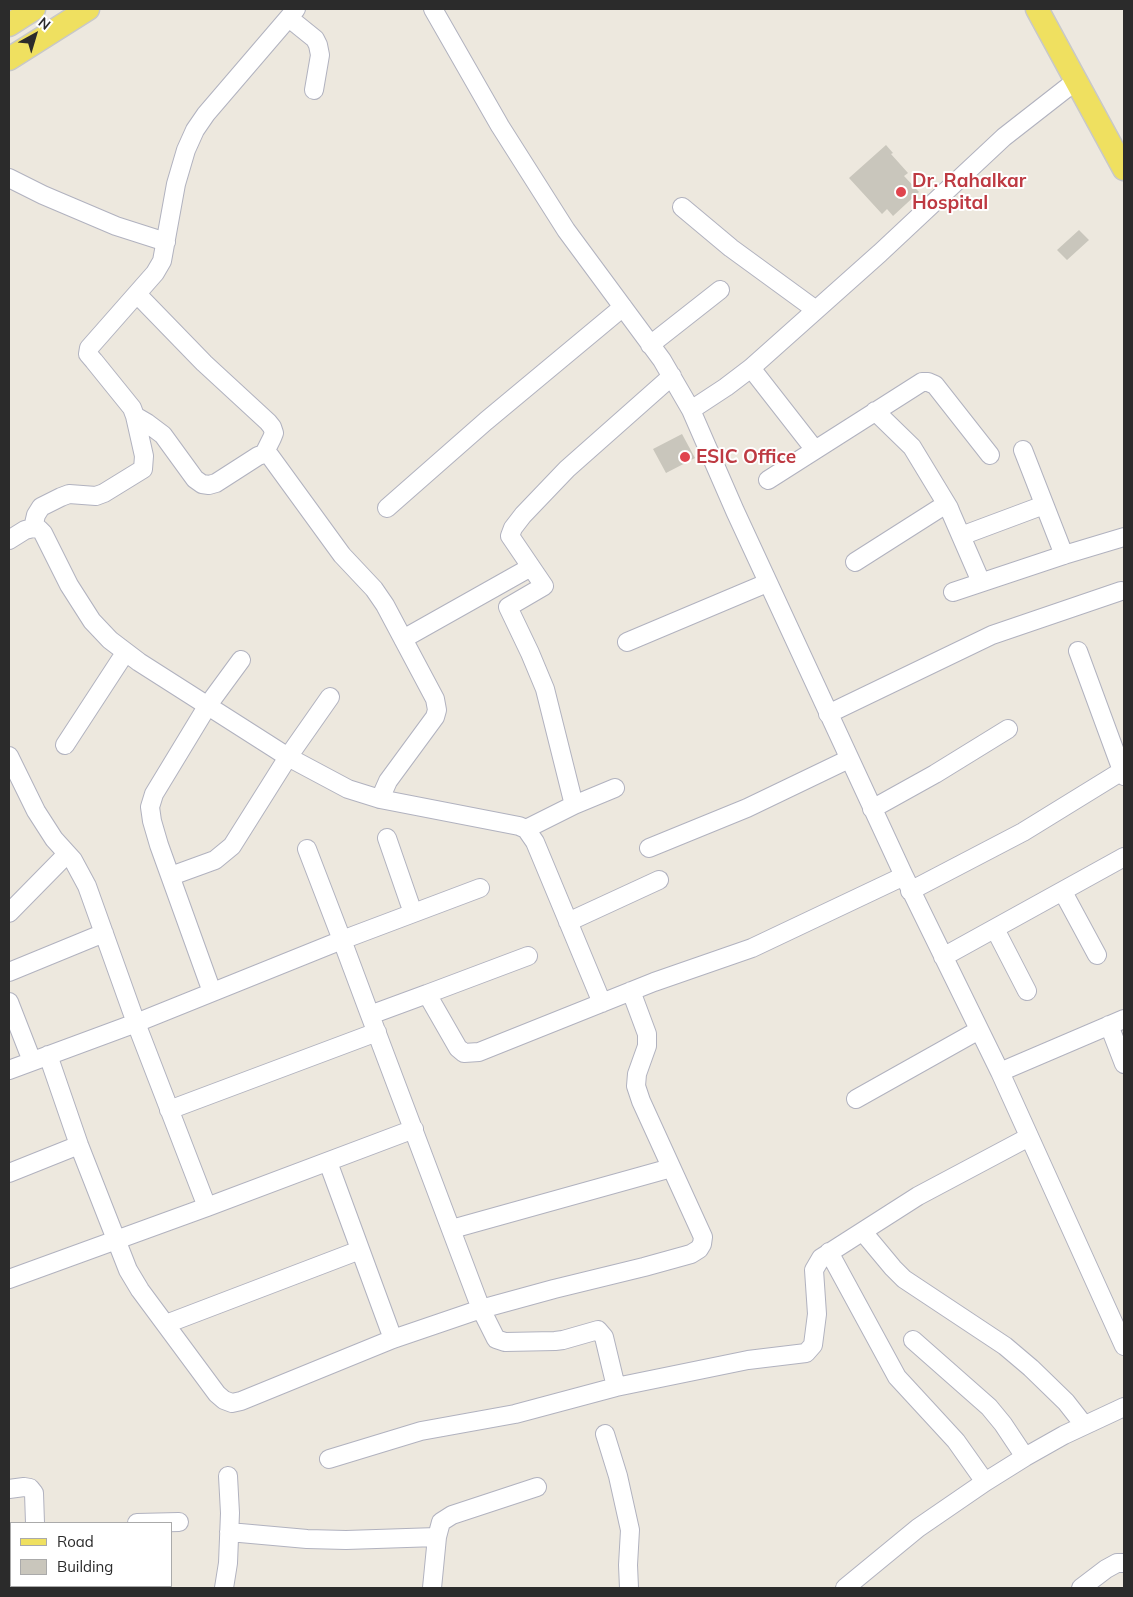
<!DOCTYPE html>
<html>
<head>
<meta charset="utf-8">
<style>
	body { margin:0 }
	#map { position:relative; width:1133px; height:1597px; overflow:hidden; background:#ede8de; font-family:Mulish,sans-serif }
	canvas { display:block }
	.frame { position:absolute; inset:0; border:10px solid #2b2b2b; pointer-events:none }
	.legend { position:absolute; left:10px; top:1522px; width:162px; height:65px; box-sizing:border-box; background:#fff; border:1px solid #aaa; margin:0; padding:6px 9px; list-style:none; font-size:15px; color:#2b2b2b }
	.legend li { display:flex; align-items:center; gap:10px; height:25px }
	.legend b { width:25px; border:1px solid #aaa }
	.north { position:absolute; left:10px; top:10px; width:50px; height:50px; -webkit-text-stroke:4px #fff; paint-order:stroke; rotate:39deg; font-size:14px; font-weight:700; line-height:20px; text-align:center; color:#2b2b2b }
	.north::after { content:''; display:block; margin:auto; width:18px; height:22px; background:#2b2b2b; clip-path:polygon(50% 0,100% 100%,50% 72%,0 100%) }
</style>
</head>
<body>
<div id="map">
<canvas width="1133" height="1597"></canvas>
<div class="frame"></div>
<ul class="legend">
<li><b style="height:6px;background:#efe060"></b>Road</li>
<li><b style="height:14px;background:#c9c6bc"></b>Building</li>
</ul>
<div class="north">N</div>
</div>
<script>
const context = document.querySelector('canvas').getContext('2d');
context.lineJoin = 'round';
function fillPath(path, color) { context.fillStyle = color; context.fill(path, 'evenodd'); }
const shape = rows => new Path2D(rows.map(r => 'M' + r).join(''));
function stroke(path, color, width, dash) { context.strokeStyle = color; context.lineWidth = width; context.lineCap = dash ? 'butt' : 'round'; context.setLineDash(dash || []); context.stroke(path); }
function drawText(font, color, halo, rows, align = 'center') {
  context.font = font + ' Mulish,sans-serif'; context.lineWidth = 4; context.setLineDash([]); context.textBaseline = 'middle'; context.strokeStyle = halo; context.fillStyle = color; for (const [text, x, y, turn = 0] of rows) {
    context.save(); context.translate(x, y); context.rotate((+turn || 0) * Math.PI / 180); context.textAlign = isNaN(turn) ? turn : align; if (halo) context.strokeText(text, 0, 0); context.fillText(text, 0, 0); context.restore();
  }
}
fillPath(shape([
	[886,145,893,153,891,154,908,173,904,176,919,192,893,216,887,209,882,214,849,178],
	[1079,230,1089,240,1067,260,1057,250],
	[682,434,695,458,666,473,653,449]
]), '#c9c6bc');
const minor = shape([
	[433,9,500,126,566,230,662,360,691,410,735,511,904,876],
	[289,18,315,39,318,45,320,55,314,90],
	[9,178,43,195,116,226,166,242],
	[682,207,731,248,816,310],
	[137,294,204,363,268,422,272,427,274,433,272,438,264,454],
	[650,345,720,290],
	[751,368,815,450],
	[691,410,726,387,751,368,880,253,1004,137,1077,80],
	[875,411,912,447,949,508],
	[135,416,147,423,163,435,195,479,202,484,209,485,216,483,258,456,264,454,270,456,342,555,374,589,385,605,435,699,437,710,435,717,388,781,380,799],
	[1023,450,1064,555],
	[768,480,922,382,928,382,935,385,990,455],
	[387,508,486,421,623,307],
	[33,528,36,515,41,507,61,497,69,494,96,496,104,493,143,469,144,456,135,416,132,408,94,361,88,354,89,348,155,273,162,261,176,184,186,150,195,130,206,114,296,9],
	[961,536,1044,505],
	[9,540,25,530,33,528,39,529,43,533,69,585,92,621,110,640,139,662,288,757,348,789,380,799,519,826,526,829,535,842,602,1003],
	[855,562,943,506,949,508,951,513,981,582],
	[953,592,1064,555,1124,537],
	[403,639,531,567],
	[627,642,767,583],
	[1078,651,1124,776],
	[828,714,992,635,1121,591],
	[65,745,125,653],
	[9,756,36,811,54,839,73,860,87,886,136,1023,207,1207],
	[574,805,545,689,530,653,508,607,544,586,510,536,513,528,523,515,567,469,672,376],
	[872,809,935,774,1008,729],
	[526,829,574,805,615,788],
	[387,838,413,913],
	[649,848,747,808,849,759],
	[171,876,215,860,232,846,288,757,330,697],
	[480,888,342,940,370,1015,427,994,458,1048,464,1053,479,1052,654,982,752,948,904,876,1000,1072,1124,1346],
	[910,891,1023,832,1122,771],
	[1063,892,1097,955],
	[9,913,67,854],
	[568,922,659,880],
	[995,929,1027,991],
	[943,957,1124,857],
	[9,972,104,933],
	[212,992,159,845,152,821,150,807,154,794,208,705,241,660],
	[427,994,528,956],
	[9,1002,32,1061],
	[370,1015,481,1309,496,1339,505,1342,555,1341,563,1340,598,1330,604,1337,616,1387],
	[1109,1025,1124,1064],
	[48,1055,79,1145,128,1270,140,1290,217,1394,224,1400,232,1403,241,1401,393,1339,481,1309,554,1289,644,1267,691,1254,699,1249,702,1244,703,1237,641,1101,636,1086,637,1074,647,1046,647,1034,631,991],
	[9,1070,136,1023,342,940,307,849],
	[1000,1072,1124,1019],
	[856,1099,979,1030],
	[169,1110,377,1032],
	[328,1162,393,1339],
	[9,1173,79,1145],
	[452,1229,671,1168],
	[863,1232,893,1268,904,1279,1005,1346,1031,1368,1066,1402,1084,1425],
	[829,1252,897,1377,956,1441,985,1482],
	[9,1279,207,1207,414,1129],
	[166,1324,360,1250],
	[913,1340,989,1407,1003,1424,1025,1457],
	[605,1434,618,1476,630,1530,628,1565,629,1588],
	[329,1459,421,1431,515,1414,616,1387,748,1360,806,1353,813,1345,817,1314,814,1270,821,1258,918,1196,1029,1137],
	[9,1489,24,1487,30,1488,34,1493,35,1523],
	[137,1523,179,1522],
	[229,1532,307,1539,346,1540,437,1537],
	[35,1586,35,1588],
	[224,1588,228,1563,230,1513,228,1476],
	[432,1588,437,1537,441,1522,452,1515,537,1487],
	[845,1588,918,1528,985,1482,1025,1457,1064,1435,1124,1407],
	[1081,1588,1106,1569,1117,1563,1124,1563]
]);
const major = shape([
	[1037,9,1124,169],
	[9,25,34,9],
	[9,59,88,9]
]);
stroke(minor, '#b1b2bf', 20);
stroke(major, '#c8c8c8', 25);
stroke(minor, '#fff', 18);
stroke(major, '#efe060', 22);
for (const [x, y, r, color] of [
	[901,192,6,"#e0444e"],
	[685,457,6,"#e0444e"]
]) { const dot = new Path2D(); dot.arc(x, y, r, 0, 2 * Math.PI); context.fillStyle = color; context.fill(dot); stroke(dot, '#fff', 2); }
drawText('bold 19px', '#be3a42', '#fff', [
	["Dr. Rahalkar",912,181],
	["Hospital",912,203],
	["ESIC Office",696,457]
], 'left');
</script>
</body>
</html>
